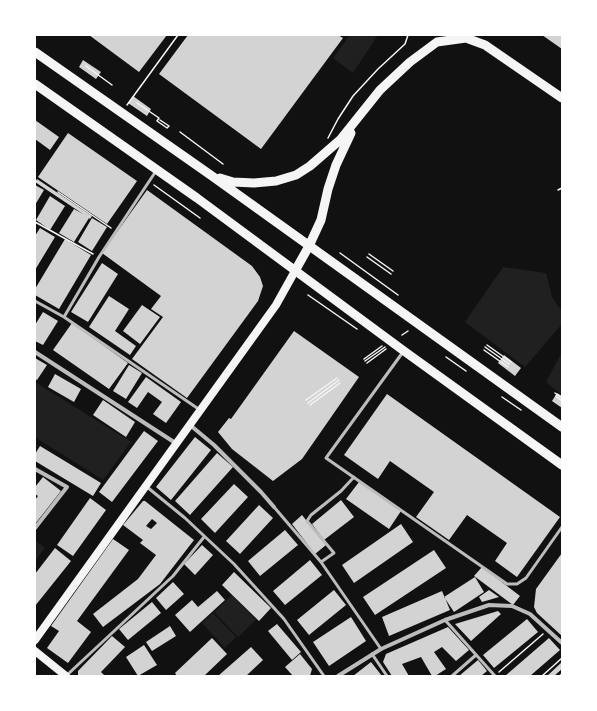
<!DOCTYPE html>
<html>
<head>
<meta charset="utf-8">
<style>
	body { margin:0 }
	#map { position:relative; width:597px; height:711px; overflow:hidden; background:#111; font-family:Figtree,sans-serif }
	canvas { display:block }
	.frame { position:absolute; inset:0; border:36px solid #fff; pointer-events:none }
</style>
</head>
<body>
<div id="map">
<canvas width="597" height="711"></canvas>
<div class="frame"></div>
</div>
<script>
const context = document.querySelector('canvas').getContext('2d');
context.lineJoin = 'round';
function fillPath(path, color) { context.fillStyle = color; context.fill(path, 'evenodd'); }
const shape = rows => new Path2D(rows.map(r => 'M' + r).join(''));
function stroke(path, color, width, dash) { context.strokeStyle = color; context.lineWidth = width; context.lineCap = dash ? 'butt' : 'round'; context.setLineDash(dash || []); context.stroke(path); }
fillPath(shape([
	[350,35,378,35,353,73,333,58],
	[503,267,546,273,552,297,562,312,562,324,525,367,465,322],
	[562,352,562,395,546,382],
	[35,382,131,442,103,480,35,437],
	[35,540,45,548,35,561],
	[232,595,256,620,238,637,214,612],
	[213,613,236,637,225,648,202,623]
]), '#202020');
fillPath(shape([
	[89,35,167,35,139,72],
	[188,35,338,35,343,38,261,149,159,74],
	[542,35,562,35,562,49],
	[83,60,101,72,96,79,79,67],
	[133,96,151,109,147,116,128,103],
	[35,120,59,137,50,150,35,139],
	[68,133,137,181,107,224,38,177],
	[37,179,92,216,90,219,89,218,74,242,59,233,74,209,83,214,35,182],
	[35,185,44,190,35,205],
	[147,190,252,266,260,277,263,286,258,301,187,398,132,359,163,317,151,309,161,296,102,253],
	[50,196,65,206,50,230,36,220],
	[92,218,107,227,92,251,78,242],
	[40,228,55,237,35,270,35,236],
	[65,239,91,255,59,309,35,295,35,289],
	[102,263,118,274,88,322,71,312],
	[109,296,129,309,115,331,136,346,130,355,89,327],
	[142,305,160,317,140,344,123,331],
	[43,312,58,321,43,345,35,341,35,325],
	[72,323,128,363,109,389,53,350],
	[294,331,359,377,302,459,273,481,232,449,218,432,229,418,231,419],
	[504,355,521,368,515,376,498,363],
	[35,358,47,365,37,380,35,379],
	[129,365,142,373,126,399,113,391],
	[55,374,81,389,74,402,48,387],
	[146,377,181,402,166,423,153,414,162,402,148,392,137,408,128,402],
	[557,393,562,396,562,408,552,401],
	[387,394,560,517,517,577,495,561,507,543,467,515,449,540,416,517,434,492,390,461,378,479,344,455],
	[103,400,135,422,126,437,93,415],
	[144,431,158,441,112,502,99,492],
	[195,437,211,450,171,500,156,487],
	[40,446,101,483,93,496,35,461,35,454],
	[217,453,233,467,190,515,175,501],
	[43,477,61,491,35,524,35,500,38,496,35,494,35,487],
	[359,482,401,511,389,529,346,499],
	[234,484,248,497,215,533,201,519],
	[90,498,106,510,73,556,57,545],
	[341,500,354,517,324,540,312,524],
	[143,501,145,501,194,540,160,584,103,627,93,614,138,579,156,555,140,543,143,540,123,525],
	[152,519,157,523,151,529,146,526],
	[259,505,273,518,240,554,226,541],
	[302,515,326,545,315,554,292,524],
	[401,524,413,542,354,583,342,565],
	[285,530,298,545,260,576,248,561],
	[113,539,129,550,77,621,91,632,68,663,47,648,59,631,51,626],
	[202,545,213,555,195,575,184,564],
	[55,548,71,561,35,606,35,574],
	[434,550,446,568,375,615,363,597],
	[562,553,562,636,537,613,534,607,536,589],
	[310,560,322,575,285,605,273,591],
	[482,567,520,596,513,605,474,576],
	[234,572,271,608,259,621,222,585],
	[475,577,484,592,454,612,444,597],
	[173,582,184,594,166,610,156,598],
	[334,590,346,605,309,635,297,620],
	[489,590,499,597,482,602,479,597],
	[217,591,225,600,190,632,175,615,192,600,198,607],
	[442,591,450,610,389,636,382,617],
	[152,602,161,613,128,640,119,629],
	[498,611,501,614,471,641,455,624],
	[351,617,366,641,329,666,313,642],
	[527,619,538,632,494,668,483,655],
	[277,624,301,652,292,660,268,631],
	[170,626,176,636,152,651,146,642],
	[448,627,469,650,456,661,442,647,434,652,446,669,435,676,432,676,421,657,402,664,409,676,392,676,383,662,386,654],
	[112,636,125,647,101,672,105,676,78,676,78,671],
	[212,638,227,654,204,676,177,676,175,673],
	[549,638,560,650,530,676,505,676],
	[144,645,157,665,138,676,126,657],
	[251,647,263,660,246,676,218,676],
	[300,654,312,669,310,676,293,676,285,667],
	[478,660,487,671,481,676,459,676],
	[371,662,382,676,353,676],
	[562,662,562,669,554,676,547,676]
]), '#d3d3d3');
stroke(shape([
	[86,66,112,85],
	[137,103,159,118,157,121,167,128,169,126,160,120],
	[127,105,178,35],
	[180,132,223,164],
	[328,138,338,119,353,96,378,69,405,44,408,35],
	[154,185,200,218],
	[558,190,562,188],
	[58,192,111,228],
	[35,222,93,254],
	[340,253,398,295],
	[369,254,393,271],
	[367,257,391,274],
	[308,295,357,329],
	[402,335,408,331],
	[487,345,511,362],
	[485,347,509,364],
	[484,350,508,367],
	[446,357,466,371],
	[364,359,382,346],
	[365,361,385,347],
	[367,363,386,349],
	[555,393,562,398],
	[556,396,562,401],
	[502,397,521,410],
	[306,400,337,378],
	[308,403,339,380],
	[310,405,340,383],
	[499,672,543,634],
	[542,676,562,658],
	[559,676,562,674]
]), '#f5f5f5', 1.5);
stroke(shape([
	[35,301,64,317,200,410],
	[64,317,99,257,156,171],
	[403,352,326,458,507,584,517,584,526,578,562,527],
	[147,487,185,518,234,564,284,619,324,676],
	[274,507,321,562,381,649],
	[321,562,334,553,307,521,311,515,341,491,354,477],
	[445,620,495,676],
	[372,654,387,676],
	[67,675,173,576,204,537],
	[452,676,476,655]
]), '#bcbcbc', 3);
stroke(shape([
	[35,352,177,444],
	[190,425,214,445,261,492,274,507],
	[35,469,67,487,35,528],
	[338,676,381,649,445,620,489,605,512,606,530,614,562,643]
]), '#bcbcbc', 4);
stroke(shape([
	[35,640,276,305,295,271],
	[35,651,66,676]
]), '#f5f5f5', 8);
stroke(shape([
	[35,52,212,176,562,427],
	[35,84,197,198,404,351,562,465],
	[220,178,233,182,254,183,276,181,296,175,310,166,340,140,380,90,410,62,437,42,466,38,485,45,562,98],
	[295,271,309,246,321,220,328,189,336,165,351,133]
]), '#f5f5f5', 9);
</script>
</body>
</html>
